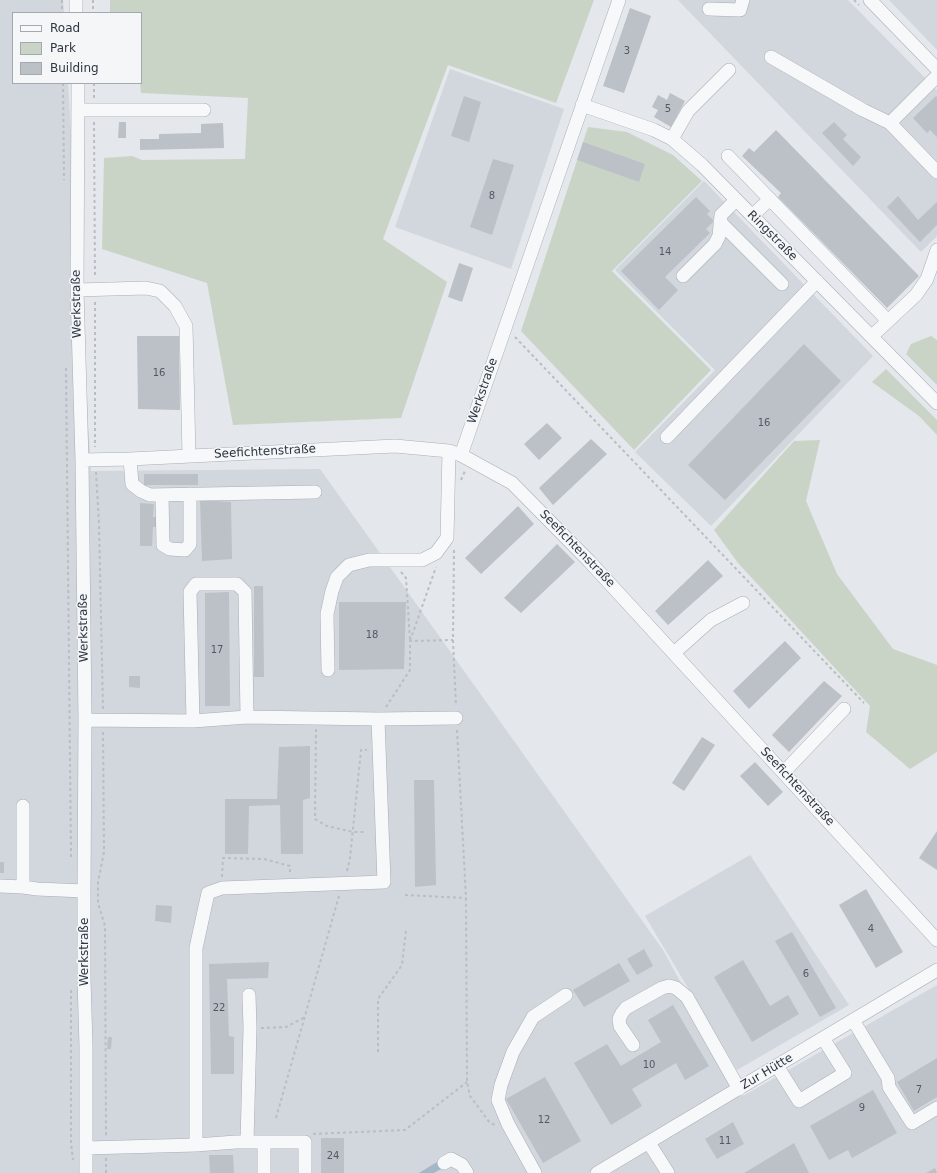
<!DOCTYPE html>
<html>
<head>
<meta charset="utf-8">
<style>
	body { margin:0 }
	#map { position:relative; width:937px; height:1173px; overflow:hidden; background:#e4e7eb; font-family:"DejaVu Sans",sans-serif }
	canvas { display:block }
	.legend { position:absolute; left:12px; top:12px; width:130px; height:72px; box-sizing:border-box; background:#f4f6f8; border:1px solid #a4a9af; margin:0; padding:5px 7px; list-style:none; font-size:12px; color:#2d3642 }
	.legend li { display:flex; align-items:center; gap:8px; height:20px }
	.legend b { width:20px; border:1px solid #a4a9af }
</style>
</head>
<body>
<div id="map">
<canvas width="937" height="1173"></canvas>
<ul class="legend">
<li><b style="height:5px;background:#f7f8f9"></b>Road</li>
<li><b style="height:11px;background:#cad4c6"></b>Park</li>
<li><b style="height:11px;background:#bcc1c7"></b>Building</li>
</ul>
</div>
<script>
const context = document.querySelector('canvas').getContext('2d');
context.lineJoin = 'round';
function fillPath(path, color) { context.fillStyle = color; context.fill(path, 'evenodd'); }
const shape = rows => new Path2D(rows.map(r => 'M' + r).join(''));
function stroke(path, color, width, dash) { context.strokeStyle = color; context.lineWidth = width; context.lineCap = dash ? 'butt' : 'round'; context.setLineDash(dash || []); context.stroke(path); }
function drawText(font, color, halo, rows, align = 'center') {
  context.font = font + ' "DejaVu Sans",sans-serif'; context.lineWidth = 3; context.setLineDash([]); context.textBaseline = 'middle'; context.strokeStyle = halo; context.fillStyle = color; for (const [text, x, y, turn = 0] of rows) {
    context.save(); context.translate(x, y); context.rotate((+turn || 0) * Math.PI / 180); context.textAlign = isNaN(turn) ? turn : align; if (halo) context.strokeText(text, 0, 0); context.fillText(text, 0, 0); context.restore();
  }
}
fillPath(shape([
	[0,0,63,0,64,13,13,13,13,83,68,83,91,471,320,469,663,950,743,1096,937,985,937,1173,0,1173],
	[678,0,848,0,937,90,937,236,921,252],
	[889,0,937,0,937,50],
	[450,69,564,109,511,269,395,227],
	[704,181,873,356,711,526,635,452,715,370,615,270],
	[750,855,849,1005,737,1070,645,916]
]), '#d2d6dd');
fillPath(shape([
	[110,0,594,0,556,103,448,65,383,239,447,282,401,418,233,425,207,283,102,249,104,158,132,156,142,160,245,159,248,98,141,93,140,83,141,83,141,13,110,13],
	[588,127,627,132,673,155,702,181,612,271,711,370,634,450,521,331],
	[931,336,937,340,937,385,906,354,911,344],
	[886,369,937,420,937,435,919,416,872,382],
	[820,440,806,501,837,574,893,649,937,665,937,752,910,769,866,732,870,706,738,563,714,530,794,441]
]), '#cad4c6');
fillPath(shape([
	[437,1162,441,1169,434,1173,419,1173]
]), '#a2b7c8');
fillPath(shape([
	[630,8,651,16,624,93,603,86],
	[670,93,685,101,671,127,654,117,658,110,652,107,658,95,667,100],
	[464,96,481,102,469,142,451,136],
	[936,96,937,97,937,137,930,130,927,133,913,118],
	[119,122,126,122,126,138,118,138],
	[834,122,847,135,843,139,861,157,853,166,822,133],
	[223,123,224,148,140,150,140,139,159,139,159,134,201,133,201,124],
	[776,130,919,276,887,308,778,197,781,193,742,156,749,148,754,152],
	[583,142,645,164,639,182,577,160],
	[493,159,514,165,492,235,470,227],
	[898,196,918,220,937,202,937,225,920,242,887,207],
	[696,197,710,211,707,214,714,221,706,229,710,233,665,277,678,290,659,310,621,271],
	[459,263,473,268,462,302,448,297],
	[137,336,179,336,180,410,138,409],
	[804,344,841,381,725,500,688,465],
	[547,423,562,438,539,460,524,444],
	[591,439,607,454,553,505,539,488],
	[144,474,198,474,198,485,144,485],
	[200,500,231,502,232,559,202,561],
	[140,503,154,504,153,517,157,517,157,527,153,527,152,546,140,546],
	[518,506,534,524,481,574,465,558],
	[557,544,575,562,521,613,504,598],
	[708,560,723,576,668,625,655,611],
	[254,586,263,586,264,677,254,677],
	[229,592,230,706,205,706,205,593],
	[339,602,406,602,404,669,339,670],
	[785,641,801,658,749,709,733,691],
	[129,676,140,676,140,688,129,687],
	[824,681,842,696,789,752,772,735],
	[702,737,715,745,684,791,672,783],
	[310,746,310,798,303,800,303,854,281,854,280,805,249,806,248,854,225,854,225,799,277,799,279,747],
	[755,762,783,792,768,806,740,776],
	[414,780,434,780,436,885,415,887],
	[937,831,937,870,919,858],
	[0,862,4,862,4,873,0,873],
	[866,889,903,952,876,968,839,905],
	[156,905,172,906,171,923,155,921],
	[792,932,836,1008,820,1017,775,941],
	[644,949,653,966,637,975,627,959],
	[743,960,770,1006,788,995,799,1014,752,1042,714,977],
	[269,962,268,978,227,979,229,1036,234,1037,234,1074,211,1074,209,964],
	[619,963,630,981,584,1007,573,990],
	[673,1005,709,1066,685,1080,676,1063,632,1089,642,1106,611,1125,574,1063,607,1044,621,1066,661,1042,648,1020],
	[108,1037,112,1037,111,1049,107,1049],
	[937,1058,937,1097,914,1111,897,1082],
	[545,1077,581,1141,543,1163,506,1099],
	[873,1090,897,1133,852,1158,848,1150,829,1160,810,1126],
	[733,1122,744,1144,717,1159,705,1139],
	[321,1138,344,1138,344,1173,321,1173],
	[794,1143,809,1173,744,1173],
	[209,1155,233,1155,234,1173,210,1173],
	[935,1168,937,1173,926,1173]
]), '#bcc1c7');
const minor = shape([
	[76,0,76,13],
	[870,0,937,69],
	[709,9,740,10,743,0],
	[771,57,863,110,890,123],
	[937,76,890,123,937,172],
	[78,83,77,290,82,460,85,720,84,891,84,979,86,1046,86,1173],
	[582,105,654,130,672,139,702,165,937,403],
	[78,110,204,110],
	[672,139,688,111,729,70],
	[728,156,888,321],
	[752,216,770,199],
	[720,222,782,284],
	[683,276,715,244,719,236,721,215,736,200],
	[77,290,146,288,160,291,175,306,186,326,189,456],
	[872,336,916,295,927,279,937,250],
	[667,437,817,281],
	[461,455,619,0],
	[130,459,132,484,141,491,150,495,315,492],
	[82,460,130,459,395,446,449,451,461,455,512,483,589,561,937,940],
	[162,495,163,545,170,549,185,550,190,544,190,494],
	[674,653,711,620,743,603],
	[328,670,327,614,332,591,337,577,349,565,369,560,422,560,436,553,447,538,449,451],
	[378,719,456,718],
	[85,720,193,721,247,717,378,719,384,882,222,888,208,893,196,948,196,1145],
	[193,721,190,592,196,584,237,584,245,592,247,717],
	[784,772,844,709],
	[0,886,23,887,37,889,84,891],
	[23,887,23,806],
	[853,1020,888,1078,889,1087,912,1123,937,1108],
	[633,1045,620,1026,619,1019,622,1013,626,1008,662,988,669,986,676,988,687,997,739,1089],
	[777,1066,799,1101,845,1073,823,1038],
	[247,1142,250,1028,249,995],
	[264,1142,264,1173],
	[649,1143,668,1173],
	[86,1148,196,1145,236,1142,305,1142,305,1173],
	[444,1163,451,1159,462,1165,467,1173],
	[535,1173,508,1124,498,1100,501,1085,513,1052,533,1017,566,995],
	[597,1173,937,970]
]);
stroke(minor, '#a9aeb5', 14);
stroke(shape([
	[62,0,62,13],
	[93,0,93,13],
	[854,0,859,5],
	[63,83,64,180],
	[94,83,94,99],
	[94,122,95,277],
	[95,302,95,447],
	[515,337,864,703],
	[66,368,71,858],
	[96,472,99,524,103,709],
	[461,480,465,471],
	[454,550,453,640,456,706],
	[401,572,406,578,410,640],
	[410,641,436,567],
	[386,707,410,670,410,641,453,640],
	[316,729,315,819,327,826,353,832,366,832],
	[457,730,466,898,467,1082,470,1096,490,1123,495,1125],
	[103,732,104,852,98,882,98,903,105,926,106,1136],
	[347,871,350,858,361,750,367,750],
	[222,877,223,858,264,859,290,866,290,875],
	[405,895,466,898],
	[71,990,71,1143,73,1160],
	[261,1028,286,1027,305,1017],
	[378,1052,378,999,402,965,406,930],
	[276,1118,339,896],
	[313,1134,405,1130,467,1082],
	[106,1158,106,1173]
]), '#babec2', 2, [3, 3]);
stroke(minor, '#f7f8f9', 13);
drawText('10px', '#515963', null, [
	["3",627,51],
	["5",668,109],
	["8",492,196],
	["14",665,252],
	["16",159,373],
	["16",764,423],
	["18",372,635],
	["17",217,650],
	["4",871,929],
	["6",806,974],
	["22",219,1008],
	["10",649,1065],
	["7",919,1090],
	["9",862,1108],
	["12",544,1120],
	["11",725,1141],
	["24",333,1156]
]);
drawText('12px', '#2d3642', '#f4f6f8', [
	["Ringstraße",772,236,45],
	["Werkstraße",77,304,-91],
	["Werkstraße",483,391,-71],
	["Seefichtenstraße",265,452,-3],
	["Seefichtenstraße",577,549,46],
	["Werkstraße",84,628,-91],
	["Seefichtenstraße",797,787,47],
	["Werkstraße",85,952,-90],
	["Zur Hütte",767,1072,-31]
]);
</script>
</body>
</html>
